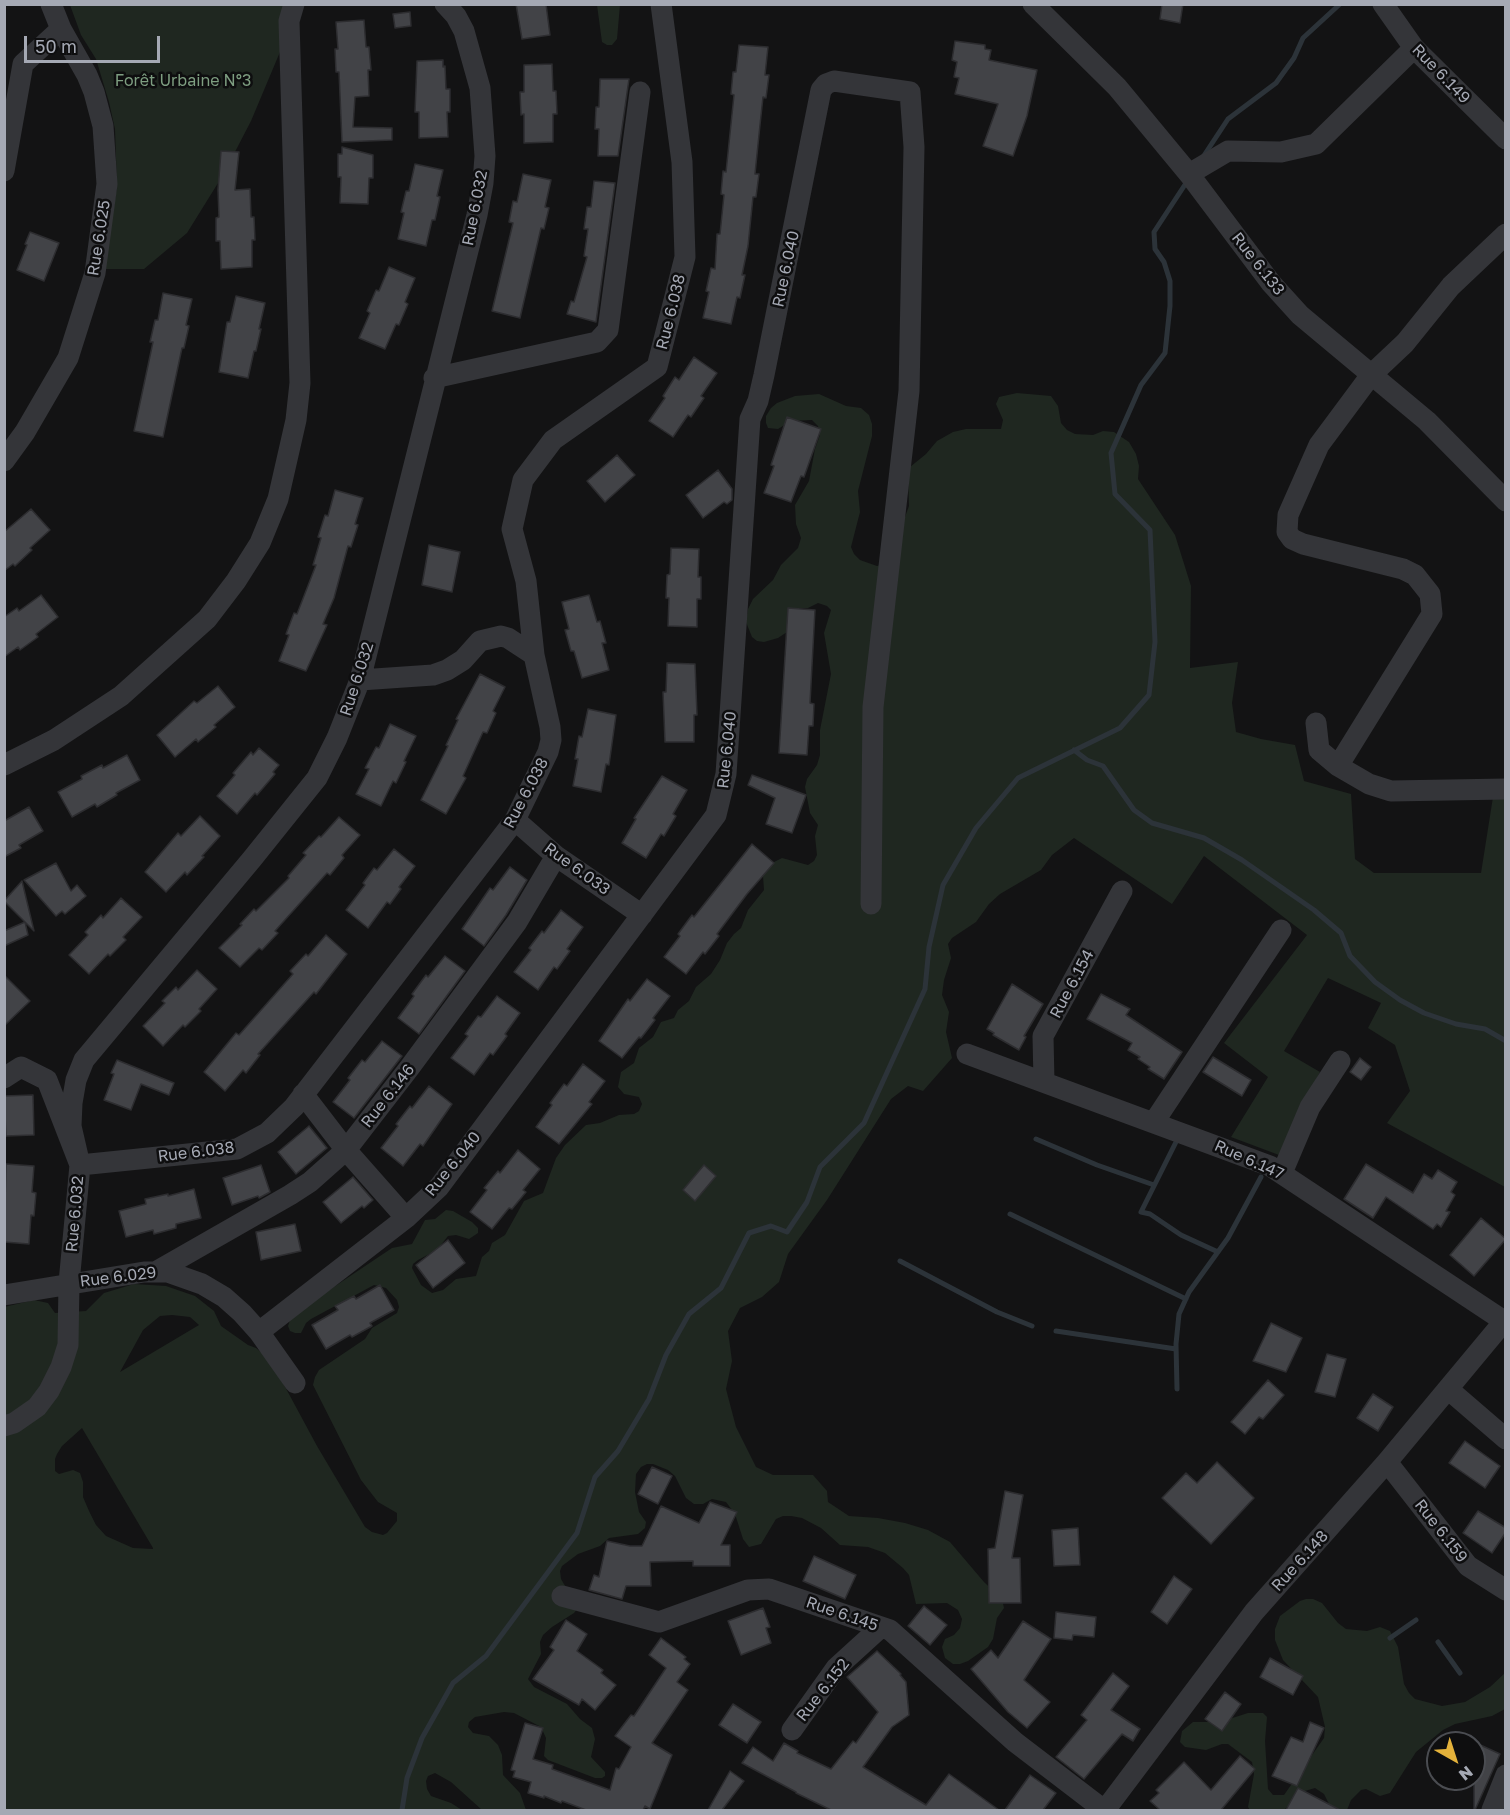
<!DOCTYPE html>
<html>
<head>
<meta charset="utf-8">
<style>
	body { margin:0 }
	#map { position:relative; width:1510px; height:1815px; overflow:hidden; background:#131314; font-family:"Golos Text",sans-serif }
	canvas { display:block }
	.frame { position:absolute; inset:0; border:6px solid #a5a9b4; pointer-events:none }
	.north { position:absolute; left:1426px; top:1731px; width:60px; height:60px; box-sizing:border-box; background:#0e0e0f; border:2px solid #4a4c51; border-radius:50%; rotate:141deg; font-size:16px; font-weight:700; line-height:24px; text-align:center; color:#a5a9b4 }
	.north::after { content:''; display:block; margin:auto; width:21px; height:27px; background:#e4b23b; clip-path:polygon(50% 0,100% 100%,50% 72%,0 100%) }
	.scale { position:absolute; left:24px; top:36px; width:136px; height:27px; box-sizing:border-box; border:3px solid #a5a9b4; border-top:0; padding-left:8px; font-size:18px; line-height:21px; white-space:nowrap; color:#a5a9b4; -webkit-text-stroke:4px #0e0e0f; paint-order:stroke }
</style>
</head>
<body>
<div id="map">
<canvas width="1510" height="1815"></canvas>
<div class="frame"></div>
<div class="north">N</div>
<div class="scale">50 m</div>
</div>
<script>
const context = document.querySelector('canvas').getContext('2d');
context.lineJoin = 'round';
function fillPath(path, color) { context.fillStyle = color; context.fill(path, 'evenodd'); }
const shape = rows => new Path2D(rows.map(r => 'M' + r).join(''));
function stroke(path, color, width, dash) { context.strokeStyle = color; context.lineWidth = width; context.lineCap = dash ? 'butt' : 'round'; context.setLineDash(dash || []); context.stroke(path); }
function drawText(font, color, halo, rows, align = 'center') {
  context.font = font + ' "Golos Text",sans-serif'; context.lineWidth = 5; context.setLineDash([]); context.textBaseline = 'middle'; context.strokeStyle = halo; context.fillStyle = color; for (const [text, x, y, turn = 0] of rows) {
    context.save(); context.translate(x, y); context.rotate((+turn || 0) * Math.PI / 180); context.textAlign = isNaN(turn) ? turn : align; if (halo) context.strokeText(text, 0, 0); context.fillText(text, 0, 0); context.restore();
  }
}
fillPath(shape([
	[70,5,284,5,280,52,251,121,223,175,187,233,144,269,104,269,117,187,115,129,109,102,96,59,81,35],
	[597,5,620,5,617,39,612,45,607,45,602,42],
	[1017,393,1051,396,1058,406,1061,423,1067,430,1075,434,1093,435,1103,431,1114,432,1129,442,1136,454,1139,466,1138,479,1175,535,1191,586,1190,668,1238,662,1232,703,1236,732,1261,739,1295,745,1304,781,1351,794,1355,859,1374,873,1481,873,1493,797,1505,799,1505,1187,1387,1123,1410,1091,1395,1045,1368,1028,1381,1003,1328,978,1284,1051,1320,1072,1279,1155,1231,1137,1268,1077,1224,1043,1307,935,1204,856,1172,904,1074,838,1052,855,1041,870,1000,894,989,904,976,922,952,938,948,944,951,958,944,980,942,995,949,1012,946,1032,952,1058,923,1091,908,1086,891,1099,827,1200,788,1254,779,1282,762,1297,740,1308,728,1331,732,1361,726,1389,736,1427,756,1467,773,1475,813,1475,827,1491,828,1502,849,1516,878,1518,905,1523,928,1530,950,1542,984,1582,1002,1599,1004,1608,997,1618,993,1639,988,1647,968,1661,960,1664,953,1664,945,1658,942,1647,945,1639,954,1635,960,1628,962,1619,958,1610,947,1603,916,1604,909,1575,903,1568,885,1553,868,1547,840,1545,821,1528,802,1518,791,1516,783,1516,776,1519,761,1544,749,1547,743,1539,735,1514,726,1502,712,1499,703,1504,694,1504,686,1498,675,1476,668,1470,653,1464,647,1464,641,1467,636,1474,635,1492,639,1512,646,1522,645,1528,638,1534,609,1538,600,1546,578,1554,562,1566,560,1571,561,1579,578,1608,574,1613,552,1627,543,1635,540,1642,541,1654,528,1679,534,1687,567,1704,580,1719,592,1728,595,1739,591,1757,605,1772,605,1776,602,1778,595,1778,548,1760,544,1756,546,1738,541,1727,514,1713,504,1712,475,1717,469,1722,468,1727,473,1733,489,1736,498,1745,502,1755,503,1775,520,1793,526,1810,482,1810,451,1782,435,1773,428,1776,426,1781,427,1789,431,1796,451,1803,462,1810,5,1810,4,1307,34,1300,48,1303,55,1313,86,1311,104,1293,134,1284,166,1286,195,1296,214,1311,221,1326,248,1345,256,1348,267,1357,283,1383,317,1446,365,1527,372,1532,383,1535,387,1533,397,1521,397,1513,378,1502,361,1480,313,1385,315,1377,319,1370,365,1339,372,1328,397,1313,399,1307,397,1300,386,1288,374,1285,311,1319,306,1323,301,1333,295,1333,290,1331,288,1326,290,1320,301,1309,392,1248,412,1244,425,1220,435,1219,446,1210,453,1211,472,1222,478,1228,478,1233,469,1239,456,1235,448,1236,437,1250,418,1260,413,1264,412,1268,421,1285,432,1293,443,1290,456,1279,476,1276,482,1257,489,1251,492,1243,505,1235,524,1201,543,1193,556,1158,565,1145,586,1125,600,1123,619,1115,634,1114,639,1111,642,1104,639,1097,624,1094,618,1087,621,1072,634,1063,639,1048,653,1037,661,1022,674,1018,678,1010,689,1001,696,987,711,974,720,960,727,943,734,934,741,928,748,910,764,890,763,876,768,865,782,858,808,865,814,861,817,855,815,836,818,825,810,813,805,787,807,779,817,765,820,755,820,730,831,674,824,633,831,610,827,606,818,603,808,608,797,608,787,632,778,638,764,642,757,641,752,637,746,622,748,609,753,599,773,580,781,565,798,548,801,538,796,524,795,505,809,481,815,449,820,435,818,426,812,420,791,421,778,429,768,428,766,423,766,416,771,408,777,403,795,396,819,394,846,406,861,408,869,415,872,424,872,436,858,491,860,512,851,547,854,554,860,560,877,566,888,563,909,506,908,472,910,467,926,454,937,441,953,432,966,429,1001,429,1003,420,996,404,999,397],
	[172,1315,190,1317,199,1325,120,1372,143,1330,160,1316],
	[82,1428,153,1548,153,1549,133,1548,106,1536,96,1525,89,1511,83,1497,83,1482,80,1473,73,1470,59,1474,55,1471,55,1459,57,1454,62,1446],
	[1306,1599,1313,1599,1322,1603,1338,1623,1346,1629,1367,1631,1380,1627,1390,1631,1398,1647,1404,1684,1409,1693,1415,1699,1442,1706,1465,1702,1490,1687,1505,1673,1505,1709,1492,1716,1455,1724,1443,1730,1416,1752,1390,1793,1380,1796,1366,1789,1361,1790,1351,1800,1347,1810,1332,1810,1324,1794,1315,1788,1305,1791,1284,1810,1250,1810,1248,1807,1254,1774,1252,1762,1228,1744,1222,1744,1206,1750,1185,1747,1180,1742,1182,1731,1193,1722,1220,1722,1248,1713,1263,1713,1267,1717,1265,1741,1268,1789,1273,1795,1284,1795,1324,1738,1325,1727,1318,1697,1283,1660,1275,1640,1275,1629,1280,1616,1300,1601]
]), '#1f2720');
stroke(shape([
	[1203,157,1228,119,1276,83,1294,58,1303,38,1340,4],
	[1074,750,1087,760,1103,766,1134,810,1152,823,1204,838,1242,860,1314,910,1341,933,1350,956,1375,982,1400,1000,1424,1013,1456,1024,1485,1029,1506,1041],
	[1036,1139,1097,1165,1154,1185],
	[1177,1140,1141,1212,1150,1214,1181,1235,1218,1252],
	[1010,1214,1186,1299],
	[900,1261,997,1312,1032,1326],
	[1056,1331,1176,1349],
	[1177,1389,1176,1344,1179,1314,1189,1292,1228,1238,1261,1177],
	[1390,1638,1416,1620],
	[1438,1642,1460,1673],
	[402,1810,407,1778,422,1738,453,1683,486,1656,577,1533,595,1477,618,1451,649,1399,666,1355,689,1314,721,1288,749,1233,771,1226,787,1232,807,1202,820,1167,864,1123,925,989,929,947,943,885,976,828,1018,778,1120,728,1149,695,1155,642,1150,530,1115,494,1111,453,1141,385,1165,353,1170,306,1170,281,1164,262,1155,249,1154,232,1188,180]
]), '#2c3339', 5);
const building = shape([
	[516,4,546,4,550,35,522,39,516,4],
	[1162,4,1183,4,1180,23,1160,19,1162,4],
	[410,12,411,26,395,28,393,14,410,12],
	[364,20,366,47,369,47,371,70,368,70,369,96,355,97,353,127,392,128,392,140,342,142,339,72,336,72,335,49,338,49,336,22,364,20],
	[955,41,985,45,985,49,991,50,989,60,1037,70,1027,116,1013,156,983,146,998,104,955,94,959,78,954,77,957,62,952,60,955,41],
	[739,45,768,47,765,75,769,75,766,98,763,97,760,125,755,174,759,174,756,197,753,197,748,246,742,275,745,275,740,298,737,297,731,324,703,318,709,292,706,291,711,268,715,269,717,234,720,234,724,195,721,194,723,171,726,172,734,95,731,94,733,72,736,72,739,45],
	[443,60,443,67,445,66,446,89,450,89,450,112,447,112,448,137,419,138,419,112,415,112,417,61,443,60],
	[552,64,553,91,556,91,557,114,553,114,553,142,524,143,524,114,521,115,520,92,524,92,524,65,552,64],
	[600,79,629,79,618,156,598,156,599,129,595,129,596,107,599,107,600,79],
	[342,147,373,155,373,178,369,178,368,204,340,203,341,177,338,177,338,154,342,154,342,147],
	[221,151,239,152,235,190,250,189,251,217,254,217,255,240,252,240,252,267,221,269,220,241,216,241,216,218,219,217,218,190,221,151],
	[415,164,443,170,437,196,440,197,435,220,432,220,426,246,398,239,404,213,401,212,406,191,409,191,415,164],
	[523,174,551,180,545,207,549,208,544,229,541,228,520,318,492,311,513,223,509,222,513,201,517,202,523,174],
	[594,181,615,183,596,322,567,314,571,301,574,302,587,257,584,256,588,229,584,229,587,207,591,207,594,181],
	[30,232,59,243,44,281,17,270,27,245,25,244,30,232],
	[389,267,415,278,405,302,408,304,399,325,396,324,385,349,359,338,370,313,367,311,376,290,379,291,389,267],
	[163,293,192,299,186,325,189,326,184,348,182,348,163,437,134,431,153,342,150,342,155,320,158,320,163,293],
	[236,296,265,303,259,329,261,329,256,351,254,351,248,378,219,372,227,322,230,322,236,296],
	[694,357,717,373,701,396,704,398,691,417,688,415,673,437,649,421,665,398,663,396,675,377,679,380,694,357],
	[787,417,821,429,804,477,801,476,791,502,764,493,774,466,771,465,787,417],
	[617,455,635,475,605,502,587,481,617,455],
	[718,470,732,489,732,500,727,504,724,502,703,518,686,495,718,470],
	[335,490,363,498,355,524,358,525,351,547,348,546,334,598,323,624,327,625,306,671,279,661,289,635,286,634,294,613,297,614,316,565,313,565,321,538,318,537,325,515,328,516,335,490],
	[31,509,50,530,30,548,32,550,15,566,13,564,4,571,4,532,31,509],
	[429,545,460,552,452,592,422,585,429,545],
	[671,548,699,549,698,577,701,577,701,599,697,599,697,627,668,626,669,598,666,598,667,575,670,574,671,548],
	[41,595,58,617,36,634,38,637,20,650,18,647,4,657,4,617,17,608,19,611,41,595],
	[589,595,597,622,600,621,606,643,602,643,609,670,582,678,574,651,571,651,565,630,569,629,562,602,589,595],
	[788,608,815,610,810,703,814,704,813,726,809,726,807,755,779,753,788,608],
	[667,663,695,664,697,715,694,715,694,742,665,742,663,692,666,692,667,663],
	[480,674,505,687,493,711,496,713,487,733,483,732,463,776,466,778,446,814,421,800,448,746,446,745,458,720,456,719,480,674],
	[218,686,235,707,214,725,216,727,198,742,196,739,175,757,157,735,194,701,197,703,218,686],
	[588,709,616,715,609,765,606,764,601,792,573,786,578,759,575,759,579,736,582,737,588,709],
	[390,724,416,736,404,761,406,762,396,783,393,781,381,806,356,794,369,769,365,768,376,747,379,748,390,724],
	[259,748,279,765,273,772,275,774,257,795,255,793,237,814,217,796,235,775,233,773,251,752,253,755,259,748],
	[127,755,140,780,116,793,117,795,97,807,95,804,72,817,58,792,82,779,81,776,102,765,103,768,127,755],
	[752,775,806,795,792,833,766,824,775,798,748,785,752,775],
	[662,776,687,790,673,814,676,816,664,836,661,834,646,858,622,843,636,819,634,818,662,776],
	[29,807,43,831,19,845,21,848,4,857,4,818,6,820,29,807],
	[200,816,220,836,202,856,204,857,187,875,185,872,166,892,145,872,178,833,181,836,200,816],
	[339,817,360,835,342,855,344,858,330,875,327,873,275,931,278,933,262,950,259,948,240,967,219,948,242,925,240,924,254,909,256,911,289,878,288,876,306,855,303,853,319,836,321,837,339,817],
	[752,844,774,863,747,894,717,934,719,936,705,954,703,952,686,974,664,957,680,936,678,934,692,915,694,917,752,844],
	[394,849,415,866,399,887,401,889,390,904,387,902,368,928,346,910,365,885,363,883,374,868,377,870,394,849],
	[56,863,71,891,77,885,86,896,65,914,62,911,56,916,24,880,56,863],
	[510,867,527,880,506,915,484,946,462,929,490,888,493,890,510,867],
	[22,881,34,931,4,901,22,881],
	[121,898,142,917,123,937,126,940,110,956,108,954,89,974,69,955,88,935,85,932,101,915,103,918,121,898],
	[561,910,583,927,567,949,570,951,557,969,554,967,538,990,514,972,531,950,529,948,542,931,544,933,561,910],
	[25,922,28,935,4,946,4,931,25,922],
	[326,935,347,954,316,994,314,992,258,1054,260,1055,246,1073,243,1070,225,1091,204,1072,236,1033,239,1035,293,974,290,971,306,954,308,956,326,935],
	[445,956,465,971,419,1034,398,1018,414,996,412,994,426,975,428,977,445,956],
	[197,970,217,989,199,1009,201,1011,185,1027,183,1025,163,1046,143,1026,165,1003,162,1001,176,987,178,990,197,970],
	[4,975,30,1001,4,1026,4,975],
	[647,979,670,996,653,1018,655,1020,641,1038,639,1037,622,1058,599,1041,628,999,630,1001,647,979],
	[1012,984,1043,1004,1024,1036,1026,1037,1019,1050,993,1035,994,1033,987,1029,1012,984],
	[1101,994,1130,1009,1126,1015,1182,1052,1164,1079,1148,1069,1150,1067,1138,1059,1140,1057,1128,1050,1132,1043,1087,1019,1101,994],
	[497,996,520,1013,505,1034,507,1036,493,1055,490,1053,474,1075,451,1058,468,1036,465,1034,478,1016,481,1017,497,996],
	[382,1041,402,1056,354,1118,333,1102,350,1080,348,1078,362,1060,365,1062,382,1041],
	[1213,1057,1251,1080,1242,1096,1203,1072,1213,1057],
	[1360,1058,1371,1067,1361,1080,1350,1072,1360,1058],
	[117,1060,174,1083,169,1095,141,1084,131,1110,104,1100,114,1074,111,1073,117,1060],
	[583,1064,605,1081,589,1102,592,1104,559,1144,536,1127,552,1105,550,1103,564,1084,567,1086,583,1064],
	[429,1086,452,1104,423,1146,420,1144,403,1166,381,1148,398,1126,396,1124,410,1106,412,1108,429,1086],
	[33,1095,34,1135,6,1136,4,1096,33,1095],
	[309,1126,327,1148,296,1174,278,1152,309,1126],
	[518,1150,540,1169,523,1190,526,1192,512,1209,509,1208,492,1229,470,1212,487,1190,484,1188,498,1171,500,1173,518,1150],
	[6,1164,34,1166,32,1192,36,1193,34,1216,31,1215,29,1244,4,1242,6,1164],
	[1366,1164,1413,1193,1424,1174,1432,1179,1438,1170,1457,1182,1451,1192,1455,1195,1446,1211,1450,1212,1441,1227,1437,1224,1433,1229,1386,1197,1373,1218,1344,1199,1366,1164],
	[261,1165,270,1192,259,1198,258,1196,232,1205,223,1178,261,1165],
	[704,1165,716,1176,695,1201,683,1190,704,1165],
	[353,1177,373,1200,364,1208,362,1206,341,1223,323,1202,353,1177],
	[194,1189,201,1218,176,1224,176,1228,154,1234,153,1230,126,1237,119,1211,146,1204,145,1199,168,1194,168,1196,194,1189],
	[1481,1218,1506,1239,1474,1276,1450,1255,1481,1218],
	[295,1224,301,1251,261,1260,256,1232,295,1224],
	[448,1240,465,1263,433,1288,416,1265,448,1240],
	[380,1285,394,1310,370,1323,372,1326,352,1337,350,1335,326,1349,312,1325,338,1310,335,1306,354,1296,356,1299,380,1285],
	[1271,1323,1302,1338,1286,1372,1253,1361,1271,1323],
	[1327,1354,1346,1359,1335,1397,1315,1392,1327,1354],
	[1268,1380,1284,1395,1263,1419,1259,1417,1245,1434,1231,1422,1268,1380],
	[1373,1394,1393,1407,1378,1431,1357,1418,1373,1394],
	[1465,1441,1500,1466,1485,1488,1449,1463,1465,1441],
	[1217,1462,1254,1498,1211,1544,1162,1498,1186,1473,1197,1483,1217,1462],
	[652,1467,672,1476,658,1504,638,1494,652,1467],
	[1005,1491,1023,1495,1012,1558,1020,1558,1021,1603,989,1603,988,1549,995,1548,1005,1491],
	[710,1502,737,1512,721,1545,730,1545,730,1566,693,1566,693,1561,650,1562,651,1586,626,1586,622,1599,589,1590,594,1575,599,1577,607,1541,630,1546,642,1546,661,1506,699,1523,710,1502],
	[1478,1511,1506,1528,1506,1532,1492,1553,1463,1533,1478,1511],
	[1078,1528,1080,1565,1054,1566,1052,1530,1078,1528],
	[814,1556,856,1575,845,1599,803,1581,814,1556],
	[1174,1576,1192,1589,1167,1624,1151,1612,1174,1576],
	[924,1606,947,1625,930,1645,908,1626,924,1606],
	[763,1608,770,1627,766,1628,771,1643,741,1655,728,1621,763,1608],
	[1056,1612,1096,1617,1094,1637,1073,1635,1072,1640,1054,1638,1056,1612],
	[566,1620,587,1634,577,1651,603,1670,601,1673,616,1685,595,1710,582,1699,579,1705,533,1679,554,1650,550,1647,566,1620],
	[1023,1621,1051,1639,1024,1680,1050,1702,1027,1728,1008,1712,971,1669,991,1650,998,1658,1023,1621],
	[661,1638,686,1657,684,1659,690,1664,677,1682,688,1690,652,1743,672,1755,650,1809,645,1806,643,1810,586,1810,562,1801,561,1803,544,1796,544,1798,528,1793,531,1782,513,1777,515,1771,511,1770,525,1723,543,1728,533,1759,553,1765,552,1769,610,1790,616,1768,619,1769,631,1747,615,1736,631,1715,634,1716,666,1668,649,1655,661,1638],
	[877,1651,901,1674,900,1675,906,1682,909,1715,892,1727,863,1767,926,1805,949,1774,999,1810,831,1810,796,1793,796,1792,742,1763,753,1747,773,1761,784,1743,798,1751,797,1753,831,1769,853,1741,856,1743,878,1712,847,1677,877,1651],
	[1270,1658,1303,1676,1293,1695,1260,1677,1270,1658],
	[1113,1673,1129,1686,1111,1710,1140,1729,1133,1741,1122,1734,1084,1779,1056,1757,1087,1720,1081,1715,1113,1673],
	[1225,1692,1241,1704,1222,1731,1205,1719,1225,1692],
	[733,1704,761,1722,747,1743,719,1725,733,1704],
	[1310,1722,1324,1728,1297,1786,1272,1776,1291,1737,1303,1742,1310,1722],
	[1474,1742,1500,1754,1475,1810,1474,1810,1474,1742],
	[1240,1756,1255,1769,1221,1810,1160,1810,1150,1801,1159,1793,1156,1790,1184,1762,1211,1790,1240,1756],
	[730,1771,744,1781,722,1810,708,1810,730,1771],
	[1030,1775,1056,1793,1043,1810,1005,1810,1030,1775],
	[1298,1788,1340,1810,1286,1810,1298,1788]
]);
fillPath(building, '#424347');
stroke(building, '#2d2d30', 1.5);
stroke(shape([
	[1033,4,1117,87,1189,174,1271,283,1300,315,1427,421,1506,501],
	[1383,4,1414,48,1506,139],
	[4,171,23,64,61,29],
	[1189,174,1228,151,1281,152,1316,144,1414,48],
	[434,378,597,342,608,330,640,92],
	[4,461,25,432,68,358,95,273,107,184,103,126,94,92,87,75,61,29,51,4],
	[360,680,433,675,447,670,463,660,480,641,501,636,508,638,534,655],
	[1316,723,1319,750,1338,766,1369,784,1391,791,1506,789],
	[4,765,54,740,121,696,207,619,236,581,260,543,278,499,296,420,300,383,289,21,294,4],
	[1338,766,1432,614,1430,594,1415,575,1403,569,1303,544,1292,539,1287,532,1288,515,1319,445,1371,375,1405,343,1451,286,1506,234],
	[515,820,556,856,642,915],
	[967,1054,1270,1166,1504,1321],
	[4,1078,21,1067,47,1080,80,1165,237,1149,267,1133,294,1107,515,820,548,752,551,740,550,727,534,655,526,581,512,529,523,480,553,440,657,367,685,257,682,162,661,4],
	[1044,1082,1043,1036,1122,891],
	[303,1094,346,1150,406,1218],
	[1154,1122,1281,930],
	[1282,1173,1310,1107,1340,1061],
	[157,1271,290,1195,310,1182,346,1150,410,1067,517,922,556,856],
	[4,1295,144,1272,168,1272,202,1284,224,1297,242,1313,259,1332,295,1383],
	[259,1332,406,1218,439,1187,716,815,726,774,750,419,758,401,764,375,821,90,826,84,834,81,910,92,914,147,909,391,873,707,871,904],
	[1448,1389,1506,1439],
	[4,1426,14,1423,37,1407,49,1391,61,1367,68,1345,69,1283,80,1165,71,1126,72,1103,76,1080,84,1060,252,859,317,778,337,738,360,680,477,215,483,183,485,156,480,88,464,31,456,16,445,4],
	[1387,1462,1468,1566,1506,1590],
	[562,1596,659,1622,748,1590,769,1589,881,1627,890,1630,1015,1742,1104,1810],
	[792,1730,836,1668,881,1627],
	[1105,1810,1254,1612,1387,1462,1506,1319],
	[1492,1810,1506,1775]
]), '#343539', 21);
drawText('16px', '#a5a9b4', '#0e0e0f', [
	["Rue 6.149",1441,74,46],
	["Rue 6.032",475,208,-79],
	["Rue 6.025",99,238,-81],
	["Rue 6.133",1258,264,52],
	["Rue 6.040",786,269,-78],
	["Rue 6.038",671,312,-76],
	["Rue 6.032",357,679,-72],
	["Rue 6.040",727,750,-84],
	["Rue 6.038",526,793,-62],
	["Rue 6.033",577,869,36],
	["Rue 6.154",1072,984,-62],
	["Rue 6.146",388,1096,-52],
	["Rue 6.038",196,1152,-7],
	["Rue 6.147",1249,1160,24],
	["Rue 6.040",453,1164,-51],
	["Rue 6.032",75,1214,-85],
	["Rue 6.029",118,1277,-7],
	["Rue 6.159",1441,1531,52],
	["Rue 6.148",1300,1561,-48],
	["Rue 6.145",842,1614,19],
	["Rue 6.152",823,1690,-52]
]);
drawText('16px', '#7e9e81', '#0e0e0f', [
	["Forêt Urbaine N°3",183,81]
]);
</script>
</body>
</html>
